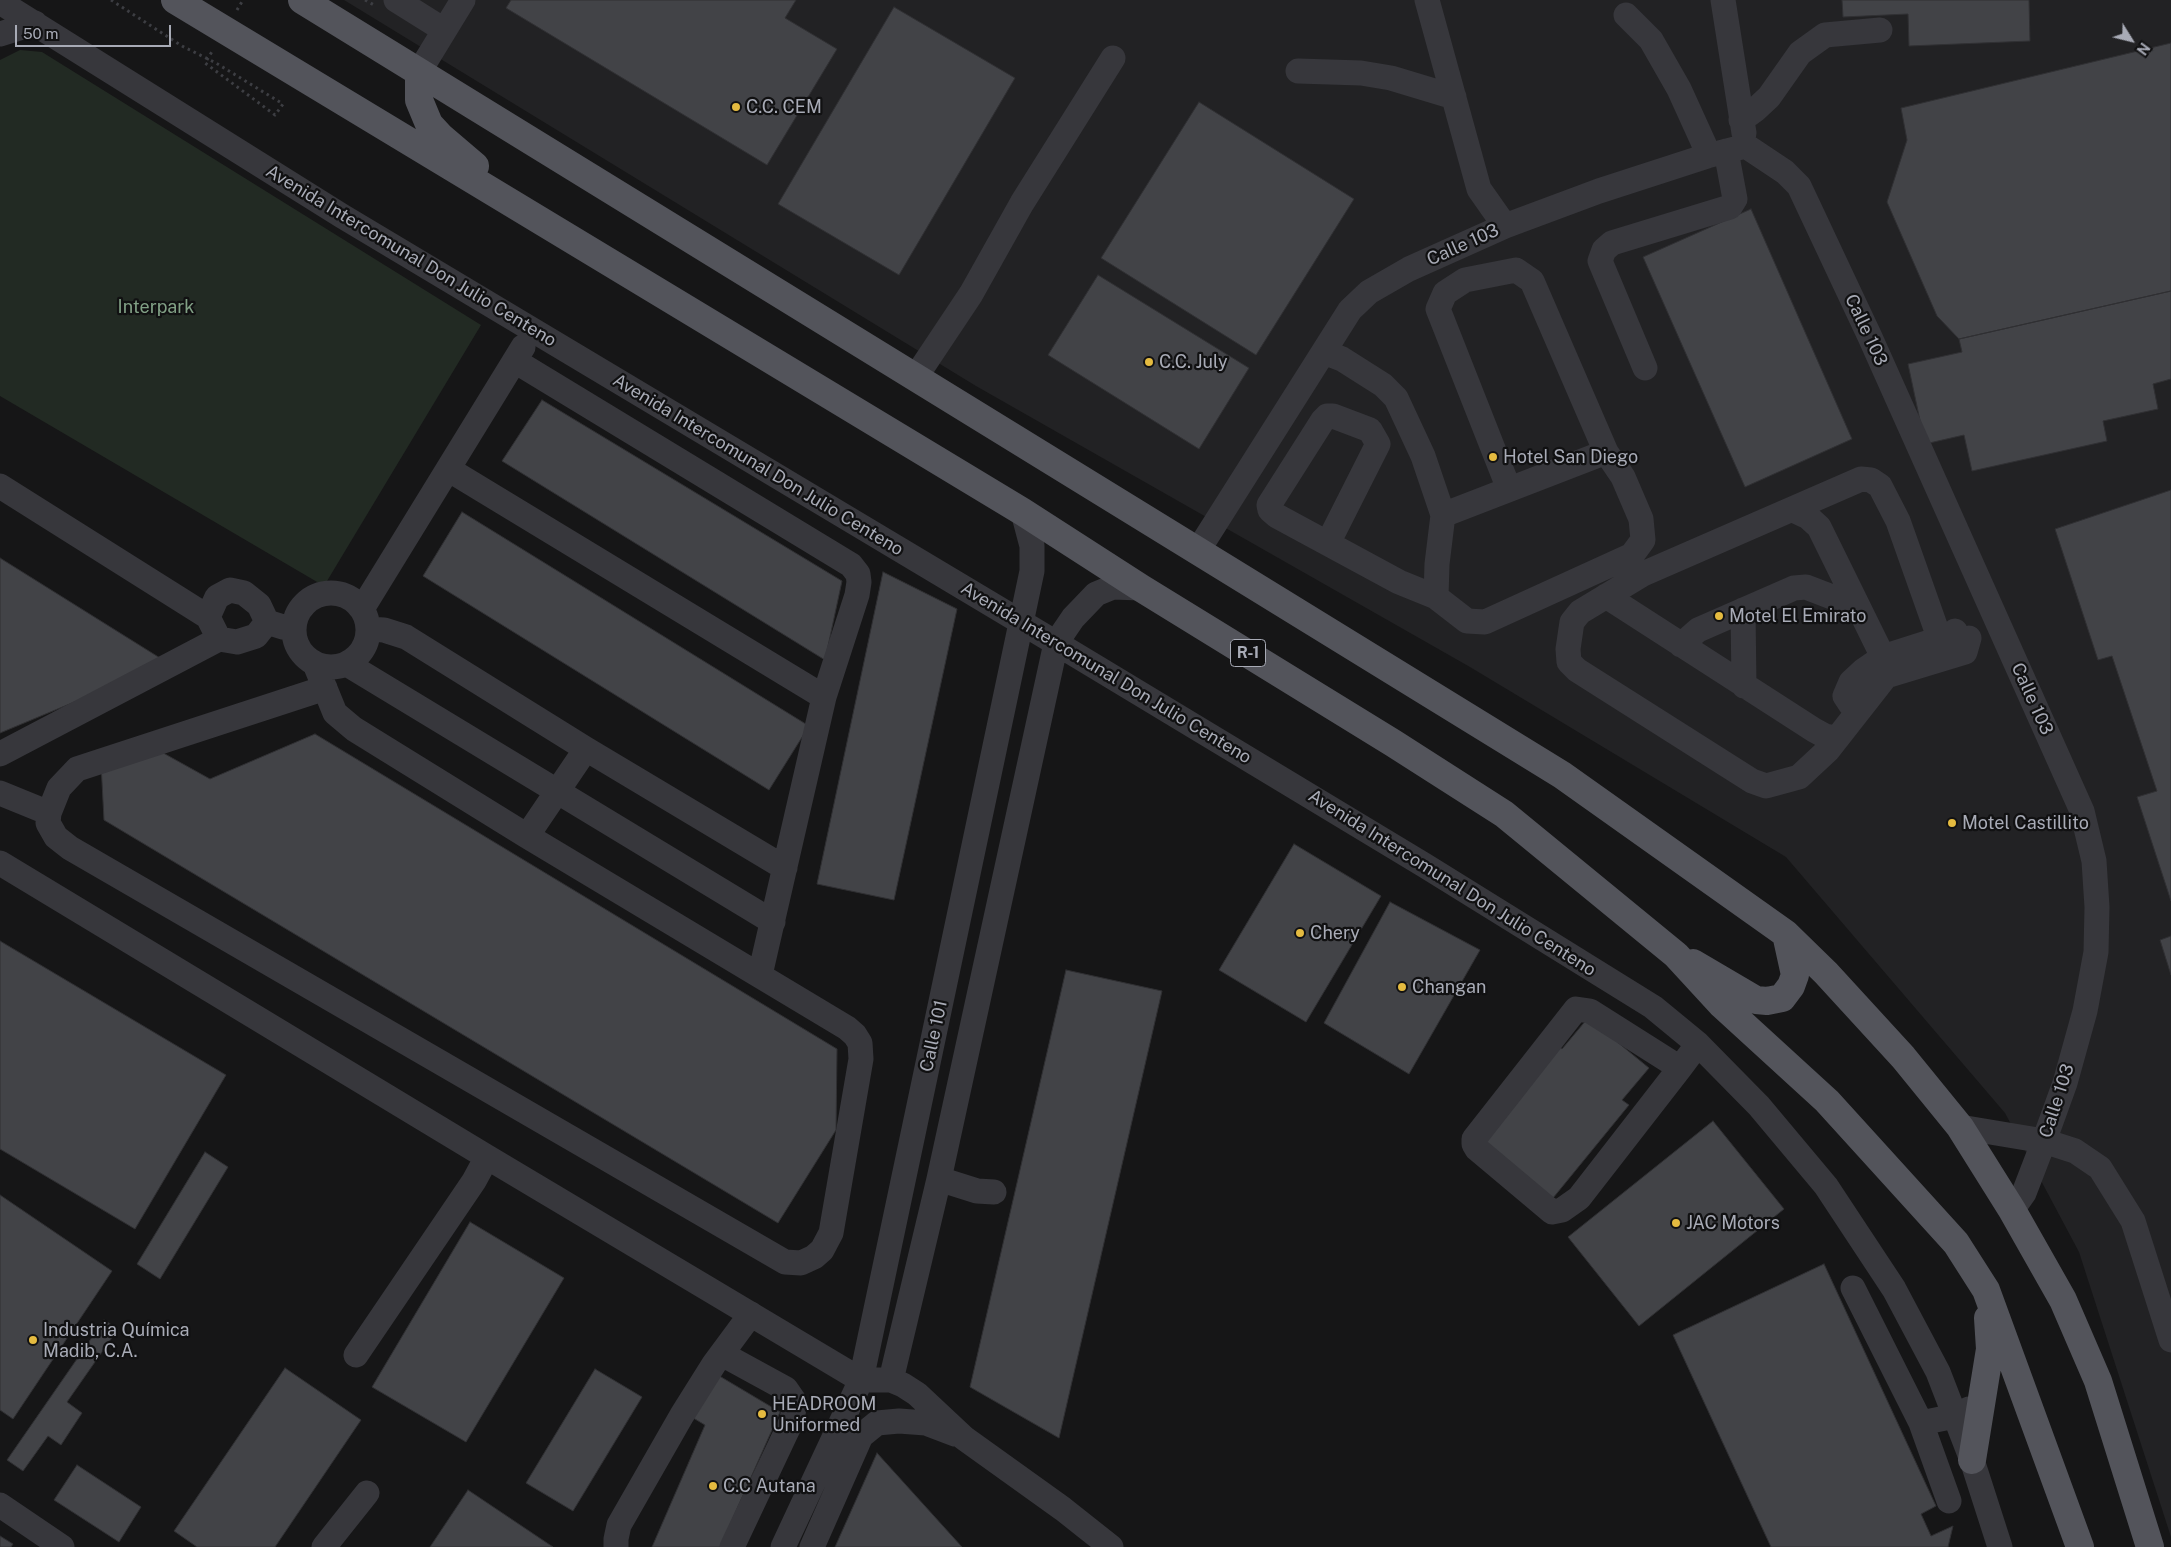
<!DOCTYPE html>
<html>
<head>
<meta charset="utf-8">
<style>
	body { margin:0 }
	#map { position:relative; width:2171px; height:1547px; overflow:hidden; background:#161617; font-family:"Public Sans",sans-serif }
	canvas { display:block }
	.north { position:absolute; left:2106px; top:15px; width:50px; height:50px; -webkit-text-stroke:4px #111112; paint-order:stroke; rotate:126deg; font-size:14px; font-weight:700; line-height:20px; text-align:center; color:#a8abb6 }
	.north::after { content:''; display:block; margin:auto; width:18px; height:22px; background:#a8abb6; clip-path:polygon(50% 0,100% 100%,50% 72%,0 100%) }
	.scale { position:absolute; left:15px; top:25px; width:156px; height:22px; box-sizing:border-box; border:2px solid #a8abb6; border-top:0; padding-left:6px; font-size:15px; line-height:18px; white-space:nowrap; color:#a8abb6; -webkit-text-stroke:4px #111112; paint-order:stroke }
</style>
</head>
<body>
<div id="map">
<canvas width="2171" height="1547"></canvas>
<div class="north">N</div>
<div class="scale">50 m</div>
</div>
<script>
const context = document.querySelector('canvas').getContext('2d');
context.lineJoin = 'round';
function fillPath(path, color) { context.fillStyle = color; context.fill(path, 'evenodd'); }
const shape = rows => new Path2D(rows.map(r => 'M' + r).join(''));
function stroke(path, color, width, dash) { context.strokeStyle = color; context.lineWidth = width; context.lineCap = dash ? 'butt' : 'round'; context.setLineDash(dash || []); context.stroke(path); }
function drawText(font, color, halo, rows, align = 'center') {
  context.font = font + ' "Public Sans",sans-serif'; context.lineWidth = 4.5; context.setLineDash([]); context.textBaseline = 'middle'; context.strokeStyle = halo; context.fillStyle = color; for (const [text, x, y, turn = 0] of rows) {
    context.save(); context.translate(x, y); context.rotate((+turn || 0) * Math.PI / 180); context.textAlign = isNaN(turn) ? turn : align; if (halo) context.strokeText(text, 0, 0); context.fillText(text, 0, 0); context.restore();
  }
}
fillPath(shape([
	[344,0,2171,0,2171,1537,2079,1252,2005,1113,1786,857,1470,667,976,386]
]), '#222224');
fillPath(shape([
	[20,50,42,52,481,325,324,586,0,396,0,60]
]), '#222a23');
const building = shape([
	[511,0,796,0,785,18,837,49,767,165,506,8,511,0],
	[1842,0,2029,0,2030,41,1909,46,1908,14,1843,17,1842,0],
	[894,7,1015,78,899,275,778,204,894,7],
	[2171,43,2171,291,1959,339,1937,316,1887,202,1907,140,1901,108,2171,43],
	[1199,102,1354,199,1256,355,1101,258,1199,102],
	[1751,209,1852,439,1745,487,1643,257,1751,209],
	[1098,275,1249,368,1199,449,1048,355,1098,275],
	[2171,291,2171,379,2153,384,2158,409,2103,421,2107,441,1972,471,1964,435,1925,444,1908,364,1962,352,1959,339,2171,291],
	[542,400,842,581,825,660,502,461,542,400],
	[2171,490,2171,901,2137,797,2157,791,2112,656,2098,660,2055,529,2171,490],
	[462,512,809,726,769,790,423,576,462,512],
	[0,558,168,663,0,733,0,558],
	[883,572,957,609,894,900,817,884,883,572],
	[315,734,837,1049,836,1130,778,1223,104,820,101,763,156,749,210,779,315,734],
	[1294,844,1381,896,1306,1022,1219,970,1294,844],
	[1390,902,1480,950,1409,1074,1324,1023,1390,902],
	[2171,936,2171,975,2160,940,2171,936],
	[0,941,226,1075,135,1229,0,1149,0,941],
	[1066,970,1162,991,1059,1438,970,1387,1066,970],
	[1588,1018,1649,1068,1622,1100,1629,1105,1553,1198,1481,1139,1557,1045,1562,1049,1588,1018],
	[1713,1121,1784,1209,1639,1326,1568,1237,1713,1121],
	[205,1152,228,1167,160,1279,137,1264,205,1152],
	[0,1195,112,1271,13,1419,0,1410,0,1195],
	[470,1222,564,1278,466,1442,372,1387,470,1222],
	[1824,1264,1936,1506,1921,1514,1931,1536,1953,1526,1948,1547,1771,1547,1673,1335,1824,1264],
	[104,1320,118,1329,67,1402,82,1413,61,1445,48,1436,23,1471,7,1460,104,1320],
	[285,1368,361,1420,275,1547,197,1547,174,1531,285,1368],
	[595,1369,642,1397,573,1511,526,1483,595,1369],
	[711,1371,780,1412,720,1547,652,1547,705,1425,685,1413,711,1371],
	[877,1453,962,1547,835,1547,877,1453],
	[77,1465,141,1507,119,1542,54,1500,77,1465],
	[468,1490,553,1547,430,1547,468,1490],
	[0,1536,13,1544,11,1547,0,1547,0,1536]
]);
fillPath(building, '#424347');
stroke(building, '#303033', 1);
stroke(shape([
	[111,0,182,46,216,63,283,104,275,115,205,63,213,50],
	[365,0,374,5],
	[237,10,243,0]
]), '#3d3e43', 3, [2.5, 4]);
stroke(shape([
	[396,0,444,30],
	[1427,0,1479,189,1505,226],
	[1723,0,1744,133],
	[0,2,342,216,1056,643,1424,865,1653,1007,1698,1044,1759,1106,1826,1186,1894,1289,1938,1372,1972,1460,2000,1547],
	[1626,15,1651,40,1679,89,1704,144,1707,156],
	[0,34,35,23],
	[1298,71,1361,73,1391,78,1454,97],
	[419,72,463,0],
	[1741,120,1755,110,1769,97,1800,53,1825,35,1880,30],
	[1324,352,1342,359,1383,385,1396,398,1423,456,1443,515,1437,564,1436,597,1399,582,1277,516,1270,510,1269,505,1323,420,1327,416,1333,416,1370,430,1378,444,1328,543],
	[515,361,851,565,858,574,859,582,857,595,824,697,760,975],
	[1645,368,1600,261,1604,250,1612,243,1730,207,1735,199,1726,151],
	[915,378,971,294,1022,203,1113,58],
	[448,469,824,697],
	[0,486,208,617,219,639,237,642,256,636,267,622],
	[1509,489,1438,309,1445,293,1465,280,1516,270,1532,281,1606,452],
	[1793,510,1808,517,1819,527,1883,657],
	[1197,552,1350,310,1369,292,1409,269,1505,226,1599,191,1707,156,1746,146,1785,172,1799,186,1870,337,2082,811,2094,861,2097,907,2096,952,2085,1011,2065,1083,2044,1141,2024,1193,2012,1210],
	'294 630a37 37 0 1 1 74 0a37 37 0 1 1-74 0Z',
	[1606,596,1814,730,1825,736,1836,738],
	[1436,597,1467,621,1485,622,1632,555,1643,540,1641,519,1623,477,1606,452,1443,515],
	[362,609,523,347],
	[1743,610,1744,686],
	[208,617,217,597,230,590,244,593,259,605,267,622,283,627],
	[368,629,384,630,406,637,586,749,785,868],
	[1939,637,1898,521,1880,486,1871,480,1861,479,1643,574,1580,612,1572,622,1568,649,1569,662,1577,670,1752,781,1766,786,1799,777,1828,750,1886,676,1965,652,1969,638],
	[1681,645,1698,630,1794,588,1806,587,1858,607],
	[315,664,335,713,354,729,527,836,847,1028,855,1035,860,1043,861,1059,831,1233,822,1250,814,1257,801,1263,785,1262,70,848,56,837,48,823,49,813,59,788,77,769,325,688],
	[347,664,773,922],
	[1859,709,1851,705,1845,696,1851,682,1864,670,1883,657,1952,635,1955,631],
	[0,754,219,639],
	[0,793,49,813],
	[527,836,586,749],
	[0,863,487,1157,861,1380,891,1380,903,1385,917,1394,964,1438,1063,1509,1111,1547],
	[1680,1068,1590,1011,1576,1009,1474,1139,1474,1144,1477,1149,1552,1212,1562,1210,1579,1198,1680,1068,1698,1044],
	[1960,1127,2044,1141,2075,1151,2100,1168,2133,1221,2171,1340],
	[939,1179,977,1191,994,1192],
	[1853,1288,1921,1423,1955,1416,1969,1409],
	[722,1354,786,1389,795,1402,792,1420,732,1547],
	[356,1355,474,1181,487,1157],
	[891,1380,939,1179,1056,643,1073,618,1096,594,1113,587,1141,588],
	[1921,1423,1949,1501],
	[0,1505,62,1547],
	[324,1547,367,1493],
	[616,1547,616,1539,619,1525,682,1415,714,1364,751,1314],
	[783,1547,861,1380,1032,571,1032,546,1023,512],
	[812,1547,861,1436,877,1423,899,1421,926,1423,955,1434]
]), '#37373c', 25);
stroke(shape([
	[175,0,1023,512,1141,588,1393,743,1504,814,1676,955,1722,1005,1827,1101,1956,1243,1986,1290,2080,1547],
	[302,0,1562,775,1786,934,1826,973,1903,1057,1960,1127,2012,1210,2063,1300,2098,1381,2150,1547],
	[419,72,419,100,429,124,441,137,475,166],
	[1693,963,1756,1000,1767,1001,1782,998,1791,986,1795,975,1786,934],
	[1972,1460,1990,1349,1988,1318]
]), '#53545b', 28);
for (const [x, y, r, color] of [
	[736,107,5,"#e5bb40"],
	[1149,362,5,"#e5bb40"],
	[1493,457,5,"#e5bb40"],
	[1719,616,5,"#e5bb40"],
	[1952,823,5,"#e5bb40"],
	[1300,933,5,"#e5bb40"],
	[1402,987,5,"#e5bb40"],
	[1676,1223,5,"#e5bb40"],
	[33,1340,5,"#e5bb40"],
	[762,1414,5,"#e5bb40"],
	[713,1486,5,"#e5bb40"]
]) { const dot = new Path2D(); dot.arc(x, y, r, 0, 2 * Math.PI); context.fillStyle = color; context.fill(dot); stroke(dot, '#111112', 2); }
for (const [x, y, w] of [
	[1248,653,35]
]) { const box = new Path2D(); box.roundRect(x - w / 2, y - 13.5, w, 27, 4); context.fillStyle = '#111112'; context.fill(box); stroke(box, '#a8abb6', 1); }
drawText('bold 16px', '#a8abb6', null, [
	["R-1",1248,653]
]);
drawText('18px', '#a8abb6', '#111112', [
	["C.C. CEM",746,107],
	["C.C. July",1159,362],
	["Hotel San Diego",1503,457],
	["Motel El Emirato",1729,616],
	["Motel Castillito",1962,823],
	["Chery",1310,933],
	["Changan",1412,987],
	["JAC Motors",1686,1223],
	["Industria Química",43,1330],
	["Madib, C.A.",43,1351],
	["HEADROOM",772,1404],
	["Uniformed",772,1425],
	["C.C Autana",723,1486]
], 'left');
drawText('18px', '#a8abb6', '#111112', [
	["Calle 103",1463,245,-24],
	["Avenida Intercomunal Don Julio Centeno",411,256,31],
	["Calle 103",1866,330,65],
	["Avenida Intercomunal Don Julio Centeno",758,465,31],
	["Avenida Intercomunal Don Julio Centeno",1106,673,31],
	["Calle 103",2032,699,66],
	["Avenida Intercomunal Don Julio Centeno",1452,883,32],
	["Calle 101",934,1036,-78],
	["Calle 103",2057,1101,-72]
]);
drawText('18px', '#81a085', '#111112', [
	["Interpark",156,307]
]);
</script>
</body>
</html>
